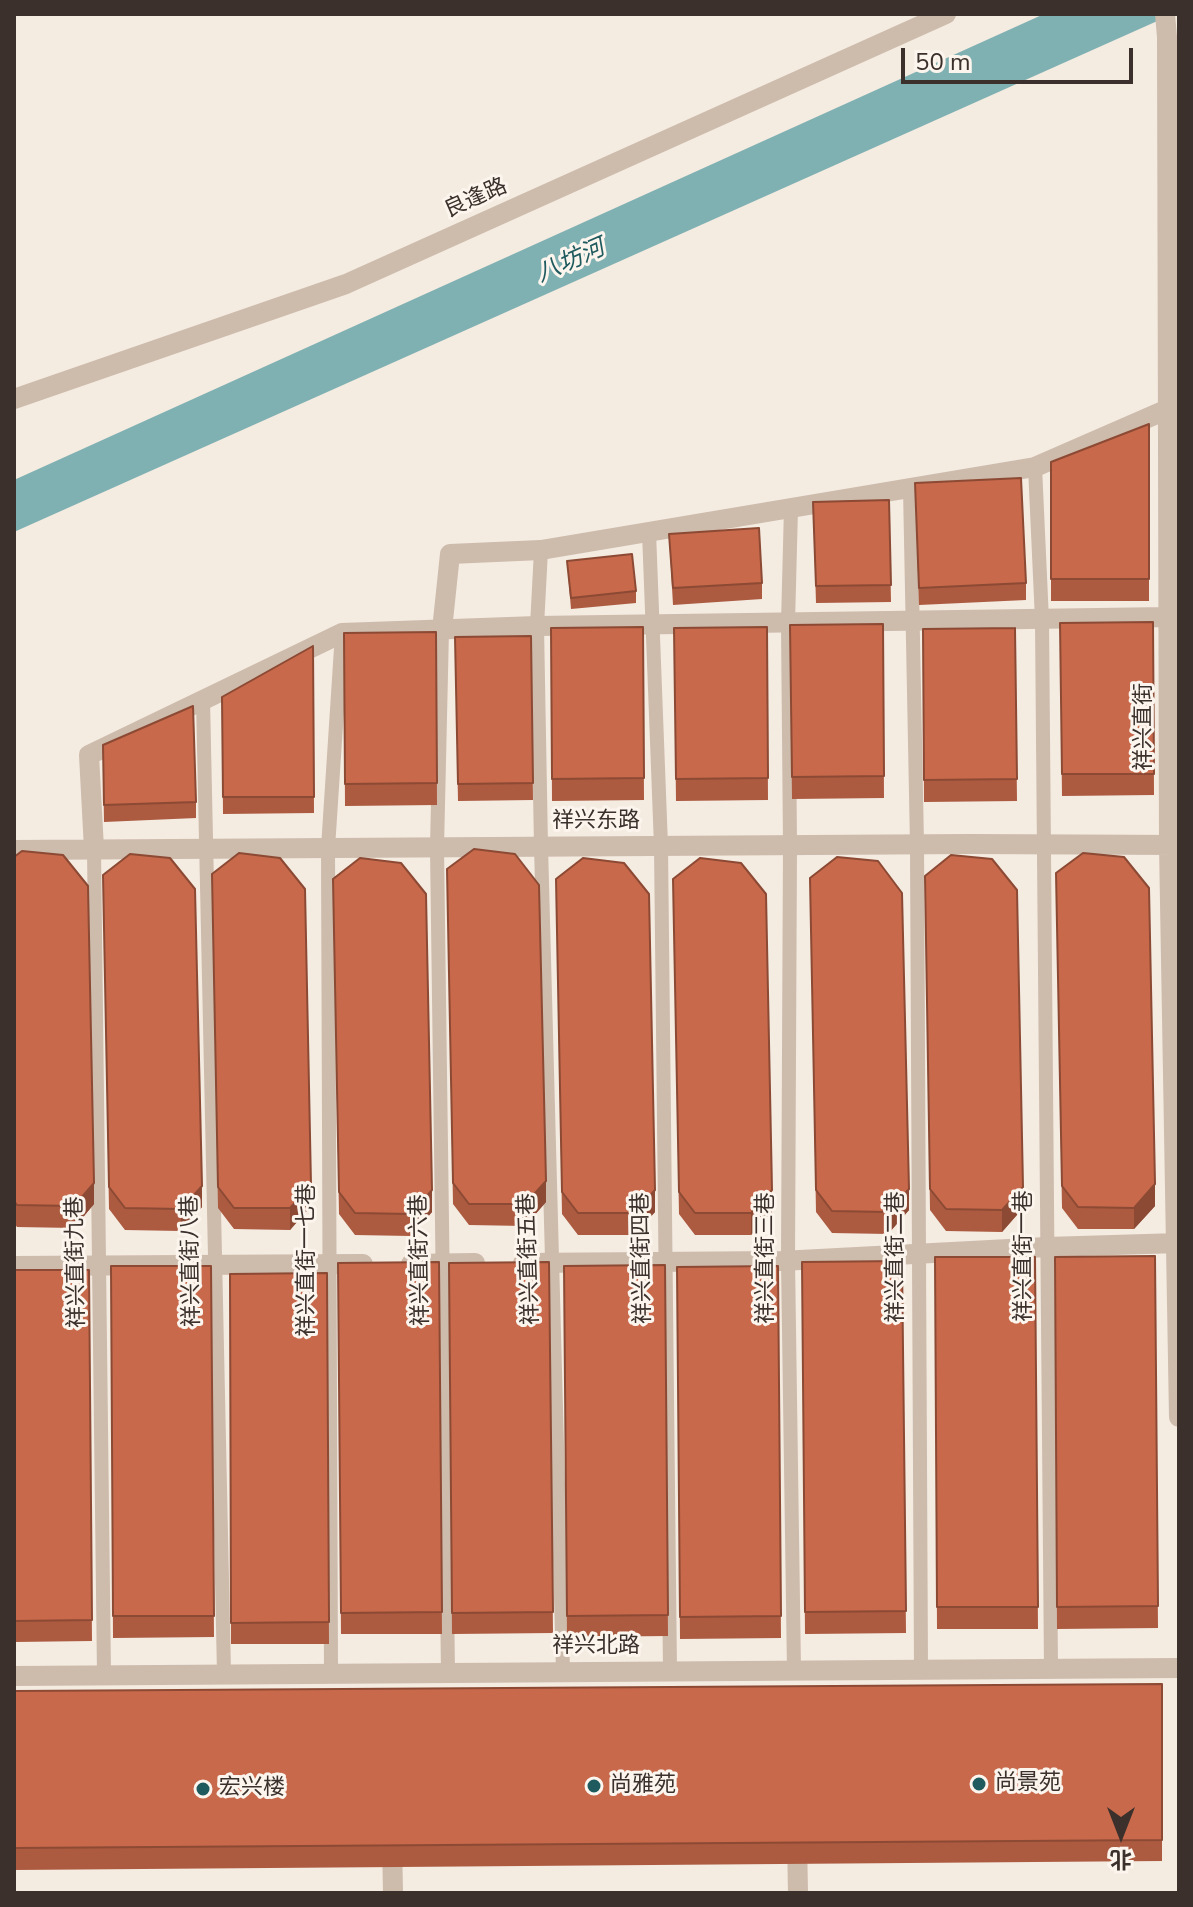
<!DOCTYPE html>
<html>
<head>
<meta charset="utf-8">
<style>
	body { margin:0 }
	#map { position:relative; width:1193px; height:1907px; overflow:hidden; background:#f4ebe1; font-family:"Nunito Sans","Noto Sans SC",sans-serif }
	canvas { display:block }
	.frame { position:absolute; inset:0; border:16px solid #3b302b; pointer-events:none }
	.north { position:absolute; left:1081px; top:1795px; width:80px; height:80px; -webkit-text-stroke:6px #fbf5ee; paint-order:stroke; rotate:180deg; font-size:22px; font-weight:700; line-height:32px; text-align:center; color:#3b302b }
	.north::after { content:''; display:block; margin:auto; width:28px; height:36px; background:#3b302b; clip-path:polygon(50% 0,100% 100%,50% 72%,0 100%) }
	.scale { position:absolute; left:901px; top:48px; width:232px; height:36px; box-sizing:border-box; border:4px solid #3b302b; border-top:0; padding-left:10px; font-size:24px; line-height:28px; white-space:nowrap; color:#3b302b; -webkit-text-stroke:6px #fbf5ee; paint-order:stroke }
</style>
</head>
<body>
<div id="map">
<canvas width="1193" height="1907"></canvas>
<div class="frame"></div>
<div class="north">北</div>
<div class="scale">50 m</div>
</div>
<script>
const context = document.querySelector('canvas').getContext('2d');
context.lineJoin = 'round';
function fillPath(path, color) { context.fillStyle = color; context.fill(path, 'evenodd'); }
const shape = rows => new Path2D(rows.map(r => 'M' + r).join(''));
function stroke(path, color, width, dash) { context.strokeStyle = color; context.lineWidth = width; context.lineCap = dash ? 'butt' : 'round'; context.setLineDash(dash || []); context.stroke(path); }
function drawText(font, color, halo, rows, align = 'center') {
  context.font = font + ' "Nunito Sans","Noto Sans SC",sans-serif'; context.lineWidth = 6; context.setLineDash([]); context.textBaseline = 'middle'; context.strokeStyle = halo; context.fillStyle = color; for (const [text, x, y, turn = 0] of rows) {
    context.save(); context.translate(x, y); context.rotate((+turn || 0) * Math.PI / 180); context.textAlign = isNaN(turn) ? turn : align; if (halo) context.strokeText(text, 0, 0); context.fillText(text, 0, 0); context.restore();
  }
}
fillPath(shape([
	[1044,14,1173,14,14,532,14,480]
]), '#7fb0b2');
stroke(shape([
	[1035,467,1042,620,1051,1668],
	[910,488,917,844,921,1669],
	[791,508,788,623,790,845,788,1261,794,1671],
	[649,532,661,846,670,1671],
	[541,550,537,626,541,846,563,1671],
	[442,630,437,847,448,1672],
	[203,700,224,1673],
	[94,849,104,1674],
	[331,1673,328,848,342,633]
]), '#cdbbac', 14);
stroke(shape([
	[1165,14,1167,37,1169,845,1179,1417],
	[14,399,346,284,946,14],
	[442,630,450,554,541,550,1035,467,1168,409],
	[94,849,89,755,342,633,537,626,1168,617],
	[14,850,970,844,1179,845],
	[523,1263,781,1261,1047,1247,1179,1243],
	[411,1264,475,1263],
	[14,1266,363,1264],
	[14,1676,1179,1668],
	[797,1839,798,1893],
	[392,1841,393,1893]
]), '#cdbbac', 20);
fillPath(shape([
	[1149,424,1149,601,1051,601,1051,462],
	[915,483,1026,583,1026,600,919,605],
	[889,500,891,602,816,603,813,502],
	[669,534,762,583,762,599,673,605],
	[567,561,636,591,636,603,571,609],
	[1153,622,1154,795,1062,796,1060,623],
	[883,624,884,798,792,799,790,625],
	[643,627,644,800,552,801,551,628],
	[767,627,768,800,676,801,674,628],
	[1015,628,1017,801,924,802,923,629],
	[436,632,437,805,345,806,344,633],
	[531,636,533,800,458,801,455,637],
	[313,646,314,813,223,814,222,697],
	[103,762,196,802,196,818,104,822],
	[14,857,94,1204,74,1228,17,1227,14,1223],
	[447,869,546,1202,525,1226,469,1225,453,1204],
	[1056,873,1155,1206,1134,1229,1078,1229,1062,1208],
	[212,874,311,1206,290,1230,234,1229,218,1208],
	[103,875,202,1207,181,1231,125,1230,109,1209],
	[925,876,1023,1208,1002,1232,946,1231,930,1210],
	[810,878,909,1210,888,1234,832,1233,816,1212],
	[333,879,432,1212,411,1236,355,1235,339,1214],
	[556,879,655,1212,634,1235,578,1235,562,1214],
	[673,879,772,1212,751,1235,695,1235,679,1214],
	[1155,1256,1158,1628,1057,1629,1055,1257],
	[935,1257,1035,1257,1038,1629,937,1629],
	[902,1261,906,1633,805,1634,802,1262],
	[439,1262,442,1634,341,1634,338,1263],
	[549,1262,553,1633,452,1634,449,1263],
	[665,1265,668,1636,567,1637,564,1266],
	[111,1266,211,1266,214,1637,113,1638],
	[778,1266,781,1638,680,1639,677,1267],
	[14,1270,89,1270,92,1641,14,1642],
	[327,1273,329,1644,231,1644,230,1274],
	[1162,1684,1162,1861,14,1870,14,1691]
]), '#ac5a40');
fillPath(shape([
	[546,1181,546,1202,525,1226,525,1204],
	[94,1183,94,1204,74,1228,74,1206],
	[1155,1184,1155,1206,1134,1229,1134,1208],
	[311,1185,311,1206,290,1230,290,1208],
	[202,1186,202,1207,181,1231,181,1209],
	[1023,1187,1023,1208,1002,1232,1002,1210],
	[909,1189,909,1210,888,1234,888,1212],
	[432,1190,432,1212,411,1236,411,1214],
	[655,1190,655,1212,634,1235,634,1213],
	[772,1190,772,1212,751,1235,751,1213]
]), '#8c4a34');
const building = shape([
	[1149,424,1149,579,1051,579,1051,462,1149,424],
	[1021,478,1026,583,919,588,915,483,1021,478],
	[889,500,891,585,816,586,813,502,889,500],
	[759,528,762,583,673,588,669,534,759,528],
	[632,554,636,591,571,598,567,561,632,554],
	[1153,622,1154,774,1062,774,1060,623,1153,622],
	[883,624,884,776,792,777,790,625,883,624],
	[643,627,644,778,552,779,551,628,643,627],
	[767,627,768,778,676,779,674,628,767,627],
	[1015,628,1017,779,924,780,923,629,1015,628],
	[436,632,437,783,345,784,344,633,436,632],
	[531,636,533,783,458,784,455,637,531,636],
	[313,646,314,797,223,797,222,697,313,646],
	[193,706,196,802,104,805,103,745,193,706],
	[474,849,515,854,539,885,546,1181,525,1204,469,1204,453,1183,447,869,474,849],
	[22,851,63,855,88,886,94,1183,74,1206,17,1205,14,1201,14,857,22,851],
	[239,853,280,858,305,889,311,1185,290,1208,234,1208,218,1187,212,874,239,853],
	[1083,853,1124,857,1149,888,1155,1184,1134,1208,1078,1207,1062,1186,1056,873,1083,853],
	[130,854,170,858,195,889,202,1186,181,1209,125,1208,109,1187,103,875,130,854],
	[951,855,992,859,1017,890,1023,1187,1002,1210,946,1209,930,1189,925,876,951,855],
	[837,857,878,861,902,893,909,1189,888,1212,832,1211,816,1190,810,878,837,857],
	[360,858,401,863,426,894,432,1190,411,1214,355,1213,339,1192,333,879,360,858],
	[583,858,624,863,649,894,655,1190,634,1213,578,1213,562,1192,556,879,583,858],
	[700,858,741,863,766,894,772,1190,751,1213,695,1213,679,1192,673,879,700,858],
	[1155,1256,1158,1606,1057,1607,1055,1257,1155,1256],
	[935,1257,1035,1257,1038,1607,937,1607,935,1257],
	[902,1261,906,1611,805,1612,802,1262,902,1261],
	[439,1262,442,1612,341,1613,338,1263,439,1262],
	[549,1262,553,1612,452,1613,449,1263,549,1262],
	[665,1265,668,1615,567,1616,564,1266,665,1265],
	[111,1266,211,1266,214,1616,113,1616,111,1266],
	[778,1266,781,1616,680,1617,677,1267,778,1266],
	[14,1270,89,1270,92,1620,14,1621,14,1270],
	[327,1273,329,1622,231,1623,230,1274,327,1273],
	[1162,1684,1162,1840,14,1848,14,1691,1162,1684]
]);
fillPath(building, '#c8694b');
stroke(building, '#8c4a34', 2);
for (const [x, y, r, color] of [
	[979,1784,8,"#1f5a5e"],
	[594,1786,8,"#1f5a5e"],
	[203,1789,8,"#1f5a5e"]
]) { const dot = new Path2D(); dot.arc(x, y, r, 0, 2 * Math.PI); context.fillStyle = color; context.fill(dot); stroke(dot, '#fbf5ee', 3); }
drawText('22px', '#3b302b', '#fbf5ee', [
	["良逢路",476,199,-24],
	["祥兴直街",1145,727,-90],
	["祥兴东路",596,822],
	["祥兴直街一巷",1025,1256,-90],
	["祥兴直街二巷",897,1257,-90],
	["祥兴直街四巷",643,1258,-91],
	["祥兴直街三巷",767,1258,-90],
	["祥兴直街五巷",530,1259,-92],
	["祥兴直街一七巷",308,1260,-90],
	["祥兴直街六巷",421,1260,-91],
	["祥兴直街八巷",192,1261,-91],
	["祥兴直街九巷",77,1262,-91],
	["祥兴北路",596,1647]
]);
drawText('22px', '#3b302b', '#fbf5ee', [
	["尚景苑",995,1784],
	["尚雅苑",610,1786],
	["宏兴楼",219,1789]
], 'left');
drawText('italic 24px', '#1f5a5e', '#fbf5ee', [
	["八坊河",571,262,-24]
]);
</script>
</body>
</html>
